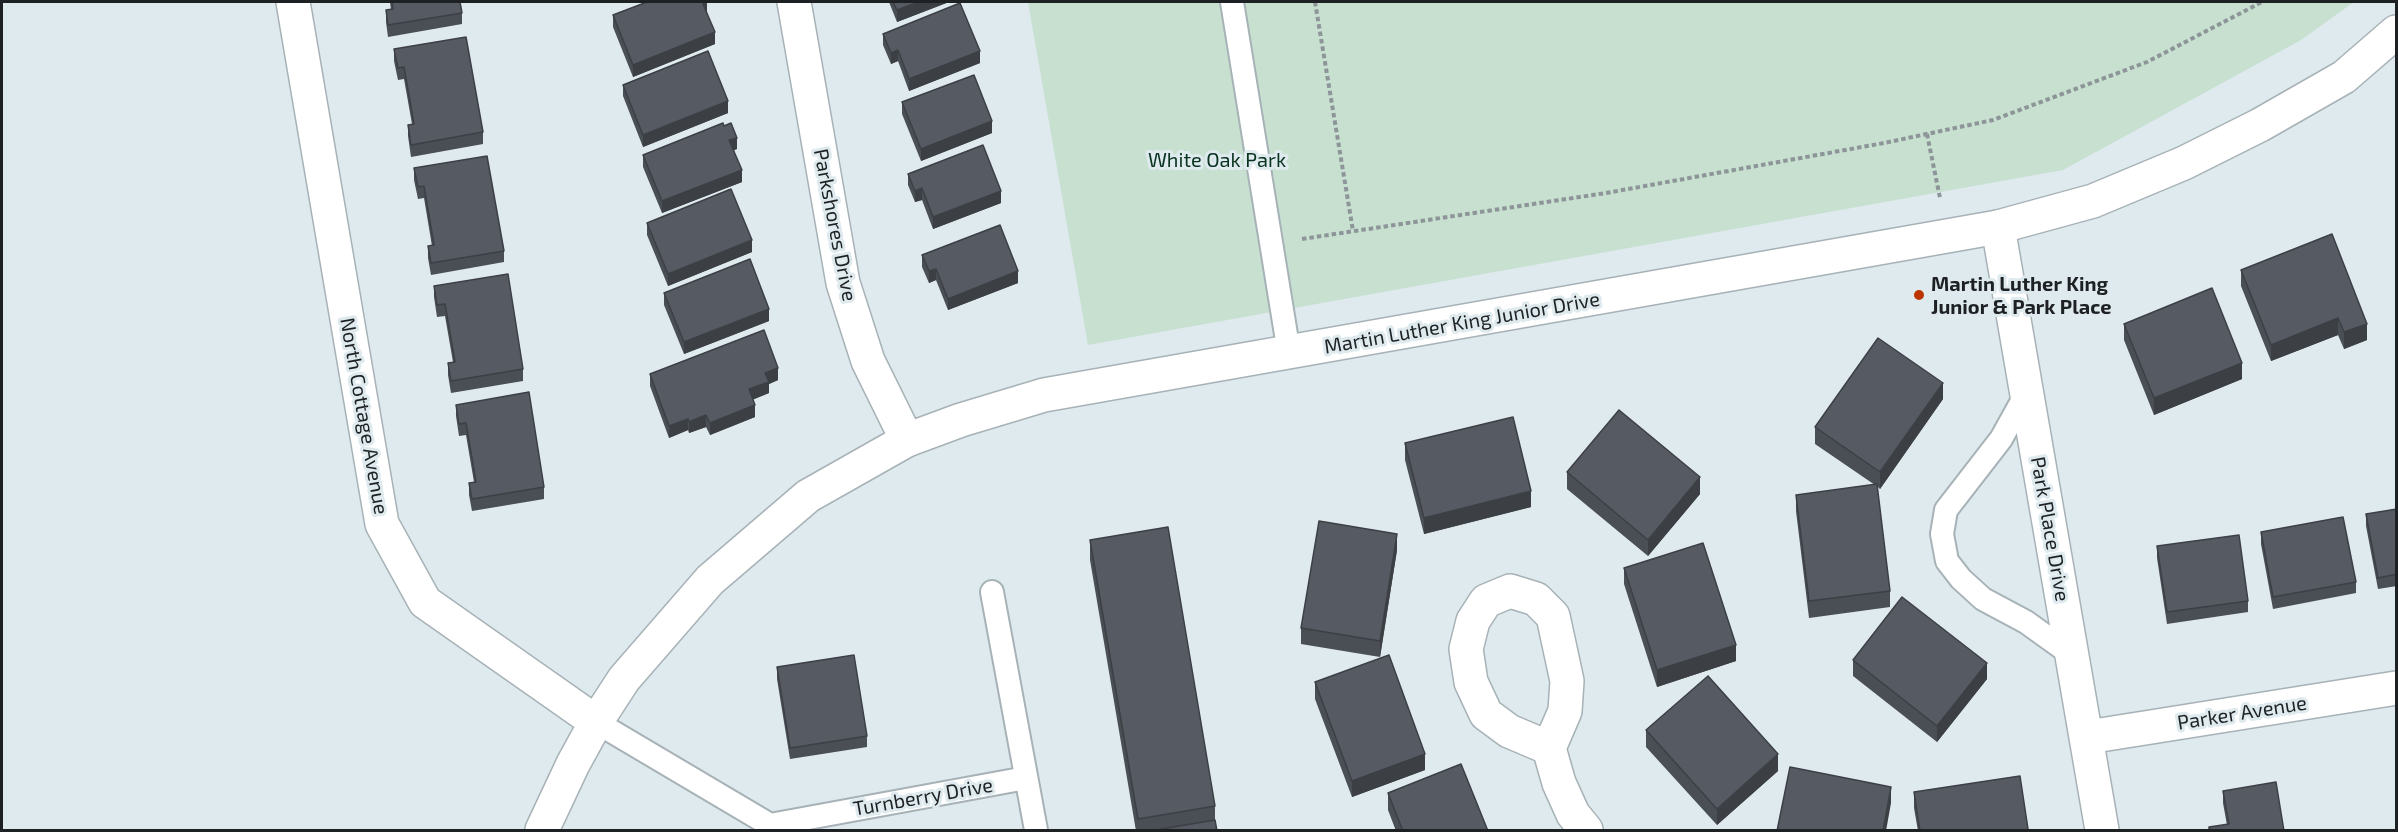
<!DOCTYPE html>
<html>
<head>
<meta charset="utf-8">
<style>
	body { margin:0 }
	#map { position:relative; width:2398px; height:832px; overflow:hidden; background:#dfeaef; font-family:"Exo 2",sans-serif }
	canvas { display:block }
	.frame { position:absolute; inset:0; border:3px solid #1d2123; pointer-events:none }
</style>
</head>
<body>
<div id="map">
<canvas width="2398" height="832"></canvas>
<div class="frame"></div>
</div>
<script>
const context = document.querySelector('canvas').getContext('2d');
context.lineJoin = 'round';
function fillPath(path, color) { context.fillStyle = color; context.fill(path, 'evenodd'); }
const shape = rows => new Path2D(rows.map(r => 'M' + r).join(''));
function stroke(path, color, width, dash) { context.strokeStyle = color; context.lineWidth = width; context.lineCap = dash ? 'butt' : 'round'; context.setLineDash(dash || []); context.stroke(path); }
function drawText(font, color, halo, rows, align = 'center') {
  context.font = font + ' "Exo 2",sans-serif'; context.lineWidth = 6; context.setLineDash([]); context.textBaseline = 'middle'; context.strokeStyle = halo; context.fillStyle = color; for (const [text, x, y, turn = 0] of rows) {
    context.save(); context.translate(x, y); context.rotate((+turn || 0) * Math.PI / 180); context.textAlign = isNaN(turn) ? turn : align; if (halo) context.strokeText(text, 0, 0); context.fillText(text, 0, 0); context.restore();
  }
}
fillPath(shape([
	[1028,2,2354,2,2301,40,2063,170,1088,345]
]), '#c7e0d0');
const lane = shape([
	[1232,2,1289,353],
	[2026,394,2001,439,1946,510,1942,534,1947,561,1961,579,1983,599,2026,622,2072,655],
	[992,592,1036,830],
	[596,722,770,825,1026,778]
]);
const street = shape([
	[794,2,843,283,868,361,907,440],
	[1998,227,2102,830],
	[2088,737,2396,688],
	[1549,748,1509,731,1486,714,1471,682,1466,649,1473,621,1486,601,1510,591,1536,599,1553,616,1567,681,1565,711,1549,748,1559,783,1573,814,1586,830]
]);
const secondary = shape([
	[293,2,382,524,425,602,596,722],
	[542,830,573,764,596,722,624,679,710,580,808,496,907,440,961,420,1044,395,1998,227,2093,201,2184,163,2260,125,2344,77,2396,32]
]);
stroke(lane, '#a7b2b7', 26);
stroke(street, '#a7b2b7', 36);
stroke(secondary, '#a7b2b7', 36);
stroke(shape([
	[1315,2,1353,231],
	[1927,134,1940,198],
	[1302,239,1606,193,1884,143,1993,120,2147,62,2262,2]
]), '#8d9598', 4, [4.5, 3]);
stroke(lane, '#fff', 22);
stroke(street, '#fff', 33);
stroke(secondary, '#fff', 33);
fillPath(shape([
	[390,2,460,2,462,13,462,24,388,37,386,22,386,10,391,10],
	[889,2,949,2,897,22],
	[707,13,715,44,633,77,613,27,613,15],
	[883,34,980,63,909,91,898,61,891,64,883,45],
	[394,49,483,132,483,144,411,157,408,136,408,125,412,124,404,79,398,80,394,61],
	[623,85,728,113,643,147,623,96],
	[902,102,992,133,921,161,902,114],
	[737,149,734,150,742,182,662,213,643,167,643,155],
	[414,168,504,251,504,262,431,275,428,258,428,246,432,246,424,198,418,199,414,180],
	[908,174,1001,203,933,229,922,200,915,202,908,185],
	[647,223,752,252,668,286,647,235],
	[2332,234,2367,340,2344,349,2338,335,2271,361,2241,286,2241,270],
	[922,255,1018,283,948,310,936,280,929,283,922,267],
	[434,286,523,369,523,381,451,393,448,375,448,363,453,362,445,316,437,317,434,297],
	[664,293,769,321,684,354,664,305],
	[2124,324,2242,379,2154,415,2124,340],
	[650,374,778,380,769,384,769,393,752,400,755,417,710,435,706,427,689,433,688,430,669,438,650,386],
	[1943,399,1880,489,1877,486,1890,591,1890,607,1809,618,1796,511,1796,495,1875,485,1815,444,1815,427],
	[456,405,544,487,544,499,472,511,469,495,469,483,474,482,466,435,459,436,456,416],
	[1405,443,1531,507,1424,534,1405,460],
	[1567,472,1700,494,1648,556,1567,489],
	[2397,509,2397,586,2378,589,2366,526,2366,514],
	[2261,532,2356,582,2356,593,2273,609,2261,544],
	[1090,540,1215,806,1215,820,1217,831,1136,831,1090,560],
	[2157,546,2248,601,2248,612,2167,624,2157,558],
	[1397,550,1380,657,1301,644,1301,628],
	[1624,568,1736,661,1657,687,1624,584],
	[1853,660,1987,679,1937,742,1853,676],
	[777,667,867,736,867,747,790,759,777,679],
	[1315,682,1425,770,1352,797,1315,699],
	[1646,730,1778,771,1717,825,1646,747],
	[2020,776,2028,831,1918,831,1914,808,1914,792],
	[2223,791,2284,831,2209,831,2209,827,2227,825,2223,803],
	[1388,793,1488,831,1396,831,1388,810]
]), '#4a4e55');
fillPath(shape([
	[707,2,707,14,703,4],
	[919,2,949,2,897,22,897,10],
	[715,32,715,44,633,77,633,65],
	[898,50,898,61,891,64,891,53],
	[980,51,980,63,909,91,909,79],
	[728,101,728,113,643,147,643,135],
	[992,121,992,133,921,161,921,149],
	[737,138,737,149,729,152,729,140],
	[742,170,742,182,662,213,662,201],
	[922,188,922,200,915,202,915,191],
	[1001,191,1001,203,933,229,933,217],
	[752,240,752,252,668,286,668,274],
	[936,269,936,280,929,283,929,271],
	[1018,271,1018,283,948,310,948,299],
	[769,309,769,321,684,354,684,342],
	[2338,318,2338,335,2271,361,2271,345],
	[2367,324,2367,340,2344,349,2344,332],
	[2242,363,2242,379,2154,415,2154,398],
	[778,368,778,380,769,384,769,393,749,401,749,389,765,373],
	[1943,383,1943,399,1880,489,1880,472],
	[755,405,755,417,710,435,710,423],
	[706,415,706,427,689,433,689,422],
	[688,419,688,430,669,438,669,426],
	[1700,477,1700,494,1648,556,1648,540],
	[1531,491,1531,507,1424,534,1424,518],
	[1397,534,1397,550,1380,657,1380,641],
	[1736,645,1736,661,1657,687,1657,670],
	[1987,663,1987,679,1937,742,1937,726],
	[1425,754,1425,770,1352,797,1352,781],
	[1778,754,1778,771,1717,825,1717,809],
	[1891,787,1891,803,1886,831,1883,831]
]), '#3c4045');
const building = shape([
	[392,2,460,2,462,13,388,25,386,10,393,9,392,2],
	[647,2,707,2,703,4,715,32,633,65,613,15,647,2],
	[893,2,919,2,897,10,893,2],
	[960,3,980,51,909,79,898,50,891,53,883,34,960,3],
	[466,37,483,132,411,145,408,125,414,124,404,67,398,68,394,49,466,37],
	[708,51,728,101,643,135,623,85,708,51],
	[974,75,992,121,921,149,902,102,974,75],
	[723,123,724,126,731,123,737,138,729,140,742,170,662,201,643,155,723,123],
	[983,145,1001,191,933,217,922,188,915,191,908,174,983,145],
	[487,156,504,251,431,263,428,246,434,245,424,186,418,187,414,168,487,156],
	[731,189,752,240,668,274,647,223,731,189],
	[1000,225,1018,271,948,299,936,269,929,271,922,255,1000,225],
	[2332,234,2367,324,2344,332,2338,318,2271,345,2241,270,2332,234],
	[750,259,769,309,684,342,664,293,750,259],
	[508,274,523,369,451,381,448,363,455,362,445,304,437,305,434,286,508,274],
	[2212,288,2242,363,2154,398,2124,324,2212,288],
	[764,330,778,368,765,373,769,382,749,389,755,405,710,423,706,415,689,422,688,419,669,426,650,374,764,330],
	[1878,338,1943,383,1880,472,1815,427,1878,338],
	[529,392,544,487,472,499,469,483,476,482,466,423,459,424,456,405,529,392],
	[1619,410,1700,477,1648,540,1567,472,1619,410],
	[1513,417,1531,491,1424,518,1405,443,1513,417],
	[1877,484,1890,591,1809,601,1796,495,1877,484],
	[2397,509,2397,574,2378,578,2366,514,2397,509],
	[2343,517,2356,582,2273,597,2261,532,2343,517],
	[1319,521,1397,534,1380,641,1301,628,1319,521],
	[1168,527,1215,806,1138,819,1090,540,1168,527],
	[2239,535,2248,601,2167,612,2157,546,2239,535],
	[1703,543,1736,645,1657,670,1624,568,1703,543],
	[1902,597,1987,663,1937,726,1853,660,1902,597],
	[854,655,867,736,790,748,777,667,854,655],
	[1389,655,1425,754,1352,781,1315,682,1389,655],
	[1708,676,1778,754,1717,809,1646,730,1708,676],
	[1461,764,1488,831,1403,831,1388,793,1461,764],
	[1790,767,1891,787,1883,831,1777,831,1790,767],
	[2020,776,2028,829,2024,831,1920,831,1914,792,2020,776],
	[2276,782,2284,831,2209,831,2209,827,2229,824,2223,791,2276,782],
	[1215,820,1217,831,1150,831,1215,820]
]);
fillPath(building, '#565b63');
stroke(building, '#3c4045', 1.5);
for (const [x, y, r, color] of [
	[1919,295,6,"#bc3400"]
]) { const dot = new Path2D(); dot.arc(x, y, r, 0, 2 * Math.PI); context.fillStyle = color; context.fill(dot); stroke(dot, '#dfeaef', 2); }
drawText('20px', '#09331f', '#dfeaef', [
	["White Oak Park",1217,160]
]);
drawText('20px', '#1d2123', '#dfeaef', [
	["Parkshores Drive",835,225,79],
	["Martin Luther King Junior Drive",1462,323,-10],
	["North Cottage Avenue",364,416,80],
	["Park Place Drive",2050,529,80],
	["Parker Avenue",2242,713,-9],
	["Turnberry Drive",923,797,-10]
]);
drawText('bold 20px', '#1d2123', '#dfeaef', [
	["Martin Luther King",1931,284],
	["Junior & Park Place",1931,307]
], 'left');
</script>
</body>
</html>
